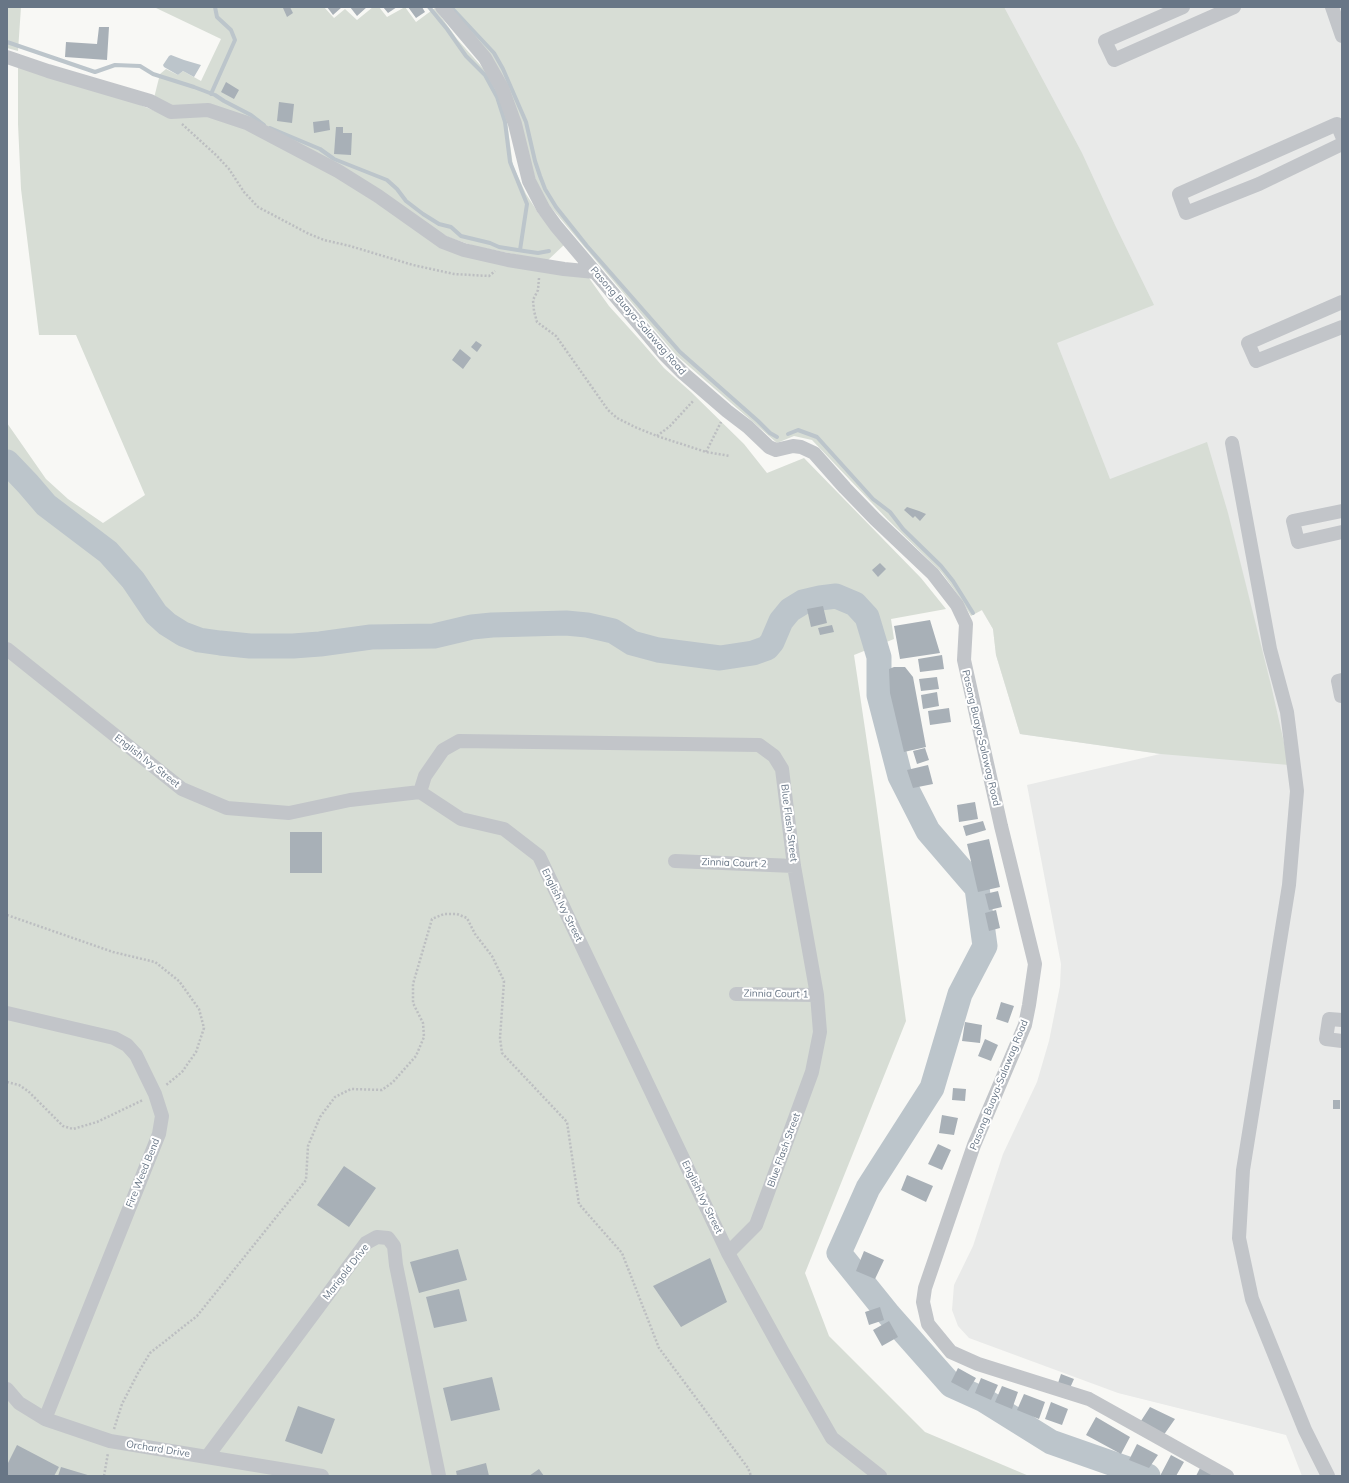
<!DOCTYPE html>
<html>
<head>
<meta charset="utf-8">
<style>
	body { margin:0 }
	#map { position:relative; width:1349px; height:1483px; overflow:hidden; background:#f8f8f5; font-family:Mulish,sans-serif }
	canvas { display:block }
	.frame { position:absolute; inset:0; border:8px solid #687686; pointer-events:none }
</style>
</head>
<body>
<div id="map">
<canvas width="1349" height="1483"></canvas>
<div class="frame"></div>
</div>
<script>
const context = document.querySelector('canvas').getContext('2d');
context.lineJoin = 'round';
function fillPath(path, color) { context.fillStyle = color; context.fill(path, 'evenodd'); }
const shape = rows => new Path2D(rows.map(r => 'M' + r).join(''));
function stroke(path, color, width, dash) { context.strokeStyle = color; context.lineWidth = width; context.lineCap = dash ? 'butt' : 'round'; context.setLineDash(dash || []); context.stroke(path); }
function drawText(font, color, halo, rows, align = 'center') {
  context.font = font + ' Mulish,sans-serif'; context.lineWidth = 4; context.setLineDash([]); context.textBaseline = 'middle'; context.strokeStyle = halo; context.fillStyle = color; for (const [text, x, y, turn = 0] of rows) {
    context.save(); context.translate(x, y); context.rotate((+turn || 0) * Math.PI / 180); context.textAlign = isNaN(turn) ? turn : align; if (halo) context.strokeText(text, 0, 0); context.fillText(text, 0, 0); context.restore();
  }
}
fillPath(shape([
	[485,7,1342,7,1342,1476,1302,1476,1286,1435,1118,1393,969,1338,958,1326,952,1310,954,1285,973,1246,1003,1154,1037,1082,1049,1041,1060,986,1061,964,1027,785,1160,754,1020,734,996,655,993,629,978,604]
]), '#e9eae9');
fillPath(shape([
	[7,7,21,7,18,51,7,48],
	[154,7,324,7,334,18,345,9,357,20,373,7,379,7,387,17,405,7,416,22,435,8,457,39,490,76,506,114,513,166,526,194,539,214,565,244,547,261,474,246,448,237,263,128,176,108,154,98,160,74,166,69,178,75,183,71,201,81,221,39],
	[448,7,1004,7,1082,153,1115,225,1154,305,1057,343,1110,479,1207,442,1228,513,1271,685,1289,765,1161,754,1020,734,996,655,993,629,982,610,971,616,958,595,942,573,888,520,812,440,794,436,777,443,676,355,548,204,538,189,522,129],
	[18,66,128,100,165,115,215,116,236,122,332,174,426,235,589,278,609,306,638,338,664,368,691,392,744,444,767,473,804,458,921,578,946,609,891,619,894,639,854,655,875,796,906,1021,805,1273,829,1336,925,1432,1029,1476,7,1476,7,423,46,479,68,499,103,523,145,495,76,335,39,335,21,189,18,124]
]), '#d7ddd5');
fillPath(shape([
	[171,55,184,60,201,65,194,77,183,71,178,75,164,67,163,65,169,56]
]), '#bcc5cb');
stroke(shape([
	[429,7,447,29,466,56,485,75,497,97,505,122,510,162,527,204,520,250],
	[451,7,494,53,503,69,526,122,535,161,540,176,545,189,556,207,587,246,680,352,758,421,770,433,777,437],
	[7,42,95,72,115,65,140,66,153,74,194,87,215,95,224,101,251,115,264,125],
	[211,94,235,40,231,30,217,17,215,7],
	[270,128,320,149,334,159,387,180,397,189,406,201,423,214,439,224,451,227,461,236,490,243,499,247,524,251,538,253,549,251],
	[788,434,798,430,817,437,873,499,890,512,903,529,941,566,953,581,973,613]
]), '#bcc5cb', 4);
stroke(shape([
	[7,462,28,484,46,505,108,552,133,580,156,614,167,624,183,634,199,640,220,643,250,646,293,646,320,644,371,637,434,636,472,627,492,625,566,623,587,625,613,631,632,643,658,650,720,658,753,653,767,648,772,642,781,621,790,610,803,602,820,598,836,596,855,604,867,617,879,657,879,695,900,776,928,831,977,888,985,946,960,994,932,1088,868,1188,839,1253,889,1315,951,1385,982,1399,1051,1442,1148,1476]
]), '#bcc5cb', 25);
fillPath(shape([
	[285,7,290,7,293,13,287,17,283,8],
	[327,7,342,7,333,15],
	[350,7,367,7,357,16],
	[383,7,397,7,388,13],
	[408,7,422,7,425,12,416,18],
	[99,27,109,27,107,60,65,57,66,42,97,44],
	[226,82,239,90,234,99,221,92],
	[279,102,294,104,292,123,277,121],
	[329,120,330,130,314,133,313,122],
	[336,127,343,127,343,133,352,133,351,155,334,154],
	[476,341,482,345,477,352,471,347],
	[460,349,471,358,463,369,452,360],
	[907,507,919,511,926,514,920,521,915,516,913,518,904,510],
	[880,563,886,569,878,577,872,570],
	[823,606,827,623,811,627,807,609],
	[930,620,940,653,900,659,894,626],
	[832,625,834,632,820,635,818,628],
	[942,655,944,669,920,672,918,659],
	[894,667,905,667,913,677,926,747,904,752,890,693,889,669],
	[937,677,939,689,921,691,919,679],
	[937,692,939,706,923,709,921,695],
	[949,708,951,722,930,725,928,711],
	[925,748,929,760,917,764,913,751],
	[928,765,933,784,913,788,907,770],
	[975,802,978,819,959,822,957,805],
	[983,821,986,830,966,836,963,826],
	[290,832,322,832,322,873,290,873],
	[989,839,1000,887,978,892,967,844],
	[998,891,1002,907,989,910,985,894],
	[996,910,1000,928,989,931,985,913],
	[1001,1002,1014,1006,1008,1023,996,1019],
	[965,1022,982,1025,980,1043,962,1041],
	[985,1039,998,1045,991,1061,978,1056],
	[953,1088,966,1089,965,1101,952,1100],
	[1333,1100,1340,1100,1340,1109,1333,1109],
	[942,1115,958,1118,954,1135,939,1133],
	[938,1144,951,1150,942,1170,928,1164],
	[344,1166,376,1188,349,1227,317,1205],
	[907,1175,933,1186,926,1202,901,1190],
	[458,1249,467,1280,419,1293,410,1262],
	[864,1251,884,1260,875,1279,856,1271],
	[710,1258,727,1302,681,1327,653,1286],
	[459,1289,467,1321,434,1328,426,1297],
	[880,1307,884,1320,869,1325,865,1312],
	[889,1321,898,1337,882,1346,873,1330],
	[958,1368,976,1378,968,1391,951,1382],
	[1061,1374,1074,1379,1070,1388,1058,1383],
	[492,1377,500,1410,451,1421,443,1388],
	[981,1378,998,1385,991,1400,975,1393],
	[1002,1386,1018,1392,1012,1409,995,1402],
	[1024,1394,1045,1402,1039,1419,1017,1410],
	[1051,1402,1068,1409,1062,1425,1045,1419],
	[298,1406,335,1419,322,1454,285,1441],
	[1150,1407,1175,1419,1163,1436,1139,1424],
	[1096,1417,1130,1437,1121,1454,1086,1435],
	[1137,1444,1158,1455,1149,1468,1129,1460],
	[17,1445,59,1467,54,1476,7,1476,7,1465],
	[1171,1455,1184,1462,1176,1476,1160,1476],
	[486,1463,489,1476,457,1476,456,1471],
	[61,1467,91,1476,58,1476],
	[1200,1468,1215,1476,1196,1476],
	[539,1469,544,1476,529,1476]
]), '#a8b0b7');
stroke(shape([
	[182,124,217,156,229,169,244,192,258,207,309,234,324,240,350,246,413,265,454,274,489,276,495,271],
	[539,278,538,290,533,300,534,311,537,322,556,336,608,410,617,418,635,427,657,436,706,452,730,456],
	[657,436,670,426,694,400],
	[706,452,721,422],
	[7,915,113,952,155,962,179,981,199,1009,204,1028,196,1052,182,1072,165,1086],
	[7,1082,19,1085,28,1091,63,1126,73,1129,97,1122,143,1100],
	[114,1429,122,1404,138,1373,150,1353,197,1316,306,1180,308,1146,320,1117,335,1097,351,1089,382,1090,393,1082,416,1056,424,1037,423,1023,413,1003,413,984,432,919,444,914,457,914,467,918,475,934,492,956,504,981,500,1038,502,1053,567,1122,579,1204,622,1253,659,1348,748,1468,751,1476],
	[104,1476,108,1453]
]), '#bcbec1', 2.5, [2, 2]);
stroke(shape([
	[442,7,485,58,502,88,515,124,529,181,543,208,556,226,627,310,665,355,683,373,727,411,748,427,769,447,776,450,793,446,801,447,814,453,845,488,875,519,933,574,957,605,966,624,964,660,1001,826,1035,964,1029,1005,1025,1025,974,1145,925,1288,923,1302,928,1324,951,1352,978,1364,1089,1399,1227,1476],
	[1183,7,1105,41,1114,60,1234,7],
	[1332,7,1342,36],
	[7,57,48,71,150,101,171,112,208,110,247,123,338,171,378,196,443,242,464,250,508,260,564,269,595,272],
	[1342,136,1337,124,1179,194,1186,213,1259,184,1342,144],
	[1342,302,1248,343,1256,361,1342,327],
	[1232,443,1270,649,1287,712,1297,791,1289,885,1243,1170,1239,1238,1252,1299,1305,1430,1328,1476],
	[1342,511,1293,521,1298,542,1342,532],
	[7,649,182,789,227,808,289,813,350,800,420,792,461,819,504,829,539,856,728,1253,782,1351,832,1438,880,1476],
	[1342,680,1338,681,1341,696,1342,696],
	[420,792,425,776,443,750,459,741,759,745,774,756,782,769,794,866,817,995,820,1032,812,1072,756,1225,728,1253],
	[675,861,794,866],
	[736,994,817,995],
	[7,1013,114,1038,127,1045,136,1055,155,1094,162,1116,159,1134,45,1419],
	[1342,1020,1329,1019,1326,1039,1342,1041],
	[7,1389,19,1403,45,1419,110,1441,322,1476],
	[207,1457,366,1243,377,1237,388,1238,394,1246,396,1265,439,1476]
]), '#c2c5c9', 14);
drawText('10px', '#687686', '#fff', [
	["Pasong Buaya-Salawag Road",638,321,49],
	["Pasong Buaya-Salawag Road",981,738,77],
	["English Ivy Street",147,761,38],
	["Blue Flash Street",789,823,83],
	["Zinnia Court 2",734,863,2],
	["English Ivy Street",562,905,64],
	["Zinnia Court 1",776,994,1],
	["Pasong Buaya-Salawag Road",999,1085,-68],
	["Blue Flash Street",784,1150,-70],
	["Fire Weed Bend",143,1173,-68],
	["English Ivy Street",702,1197,64],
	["Marigold Drive",346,1272,-52],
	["Orchard Drive",158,1449,9]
]);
</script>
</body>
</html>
